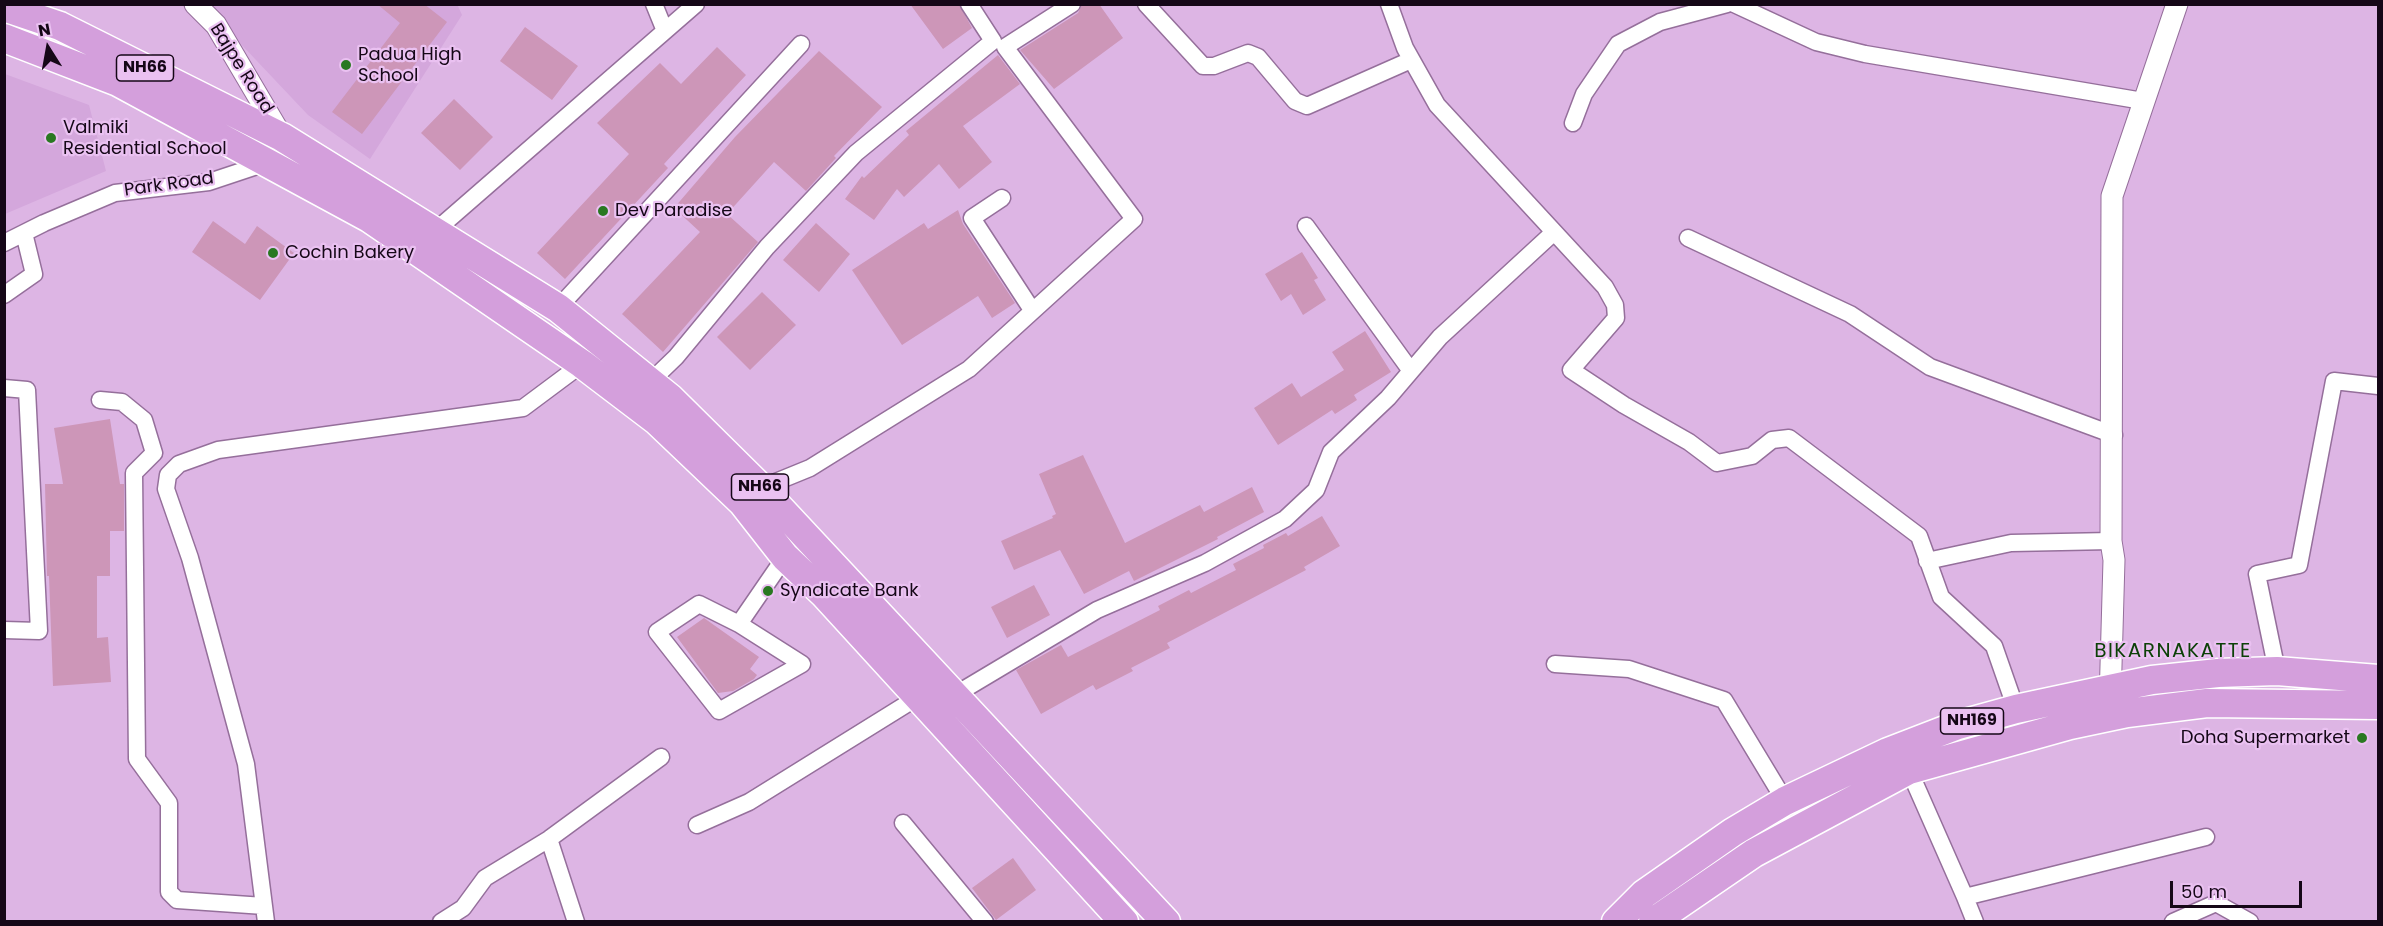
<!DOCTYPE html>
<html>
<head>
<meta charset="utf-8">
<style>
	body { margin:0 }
	#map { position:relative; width:2383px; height:926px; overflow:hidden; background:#ddb5e4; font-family:Poppins,sans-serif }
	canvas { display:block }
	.frame { position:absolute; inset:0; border:6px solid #150717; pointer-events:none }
	.north { position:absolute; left:18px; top:18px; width:60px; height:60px; -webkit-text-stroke:4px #eac1f1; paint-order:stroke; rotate:349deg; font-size:16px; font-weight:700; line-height:24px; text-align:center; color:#150717 }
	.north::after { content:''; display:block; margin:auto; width:21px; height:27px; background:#150717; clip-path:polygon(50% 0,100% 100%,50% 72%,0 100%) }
	.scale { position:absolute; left:2170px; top:881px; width:132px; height:27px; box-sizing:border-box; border:3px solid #150717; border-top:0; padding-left:8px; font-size:18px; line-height:21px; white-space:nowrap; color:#150717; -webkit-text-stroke:4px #eac1f1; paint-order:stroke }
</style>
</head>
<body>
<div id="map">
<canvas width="2383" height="926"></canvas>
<div class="frame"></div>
<div class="north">N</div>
<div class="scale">50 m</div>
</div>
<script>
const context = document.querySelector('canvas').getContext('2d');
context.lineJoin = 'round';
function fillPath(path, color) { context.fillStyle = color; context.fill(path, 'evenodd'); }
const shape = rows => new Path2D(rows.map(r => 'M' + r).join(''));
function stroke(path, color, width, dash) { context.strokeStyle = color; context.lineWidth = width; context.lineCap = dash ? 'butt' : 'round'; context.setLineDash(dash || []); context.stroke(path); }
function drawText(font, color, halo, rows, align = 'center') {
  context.font = font + ' Poppins,sans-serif'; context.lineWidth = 4.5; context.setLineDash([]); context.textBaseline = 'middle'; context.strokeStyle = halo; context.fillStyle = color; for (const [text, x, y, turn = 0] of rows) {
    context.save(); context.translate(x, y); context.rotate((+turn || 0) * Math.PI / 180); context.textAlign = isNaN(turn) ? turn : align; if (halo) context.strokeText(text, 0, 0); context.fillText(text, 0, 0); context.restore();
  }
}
fillPath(shape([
	[457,4,462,15,370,159,308,115,204,5],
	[5,74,89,105,106,171,5,214]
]), '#d4a7dc');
fillPath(shape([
	[377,4,424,4,447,22,362,134,332,112,400,23],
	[910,4,959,4,972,28,943,49],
	[1082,4,1099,4,1123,38,1054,89,1020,50,1078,13],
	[525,27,578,66,552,100,500,61],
	[717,47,746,75,664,164,668,168,565,279,537,253,629,154,597,123,660,63,681,84],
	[819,51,882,107,834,156,836,158,806,191,774,162,727,214,758,242,663,352,622,314,700,232,674,208,735,137],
	[998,55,1020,84,963,126,992,162,959,189,939,164,904,197,897,189,874,220,845,199,862,176,864,178,909,135,906,131],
	[454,99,493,137,460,170,421,133],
	[958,210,963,224,1015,303,992,318,978,296,902,345,852,270,924,223,928,229],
	[213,221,245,244,257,226,294,253,260,300,192,252],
	[816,223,850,254,819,292,783,260],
	[1302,252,1318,278,1314,280,1326,300,1303,315,1291,294,1281,301,1265,274],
	[762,292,796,325,750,370,717,337],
	[1365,331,1391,372,1354,395,1357,400,1335,414,1332,410,1278,445,1254,408,1292,383,1301,397,1344,370,1332,352],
	[110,419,120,484,124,484,124,531,110,531,110,576,97,576,97,638,108,637,111,682,53,686,49,576,47,576,45,484,63,484,54,428],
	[1083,455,1125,543,1200,505,1204,512,1252,487,1264,512,1217,537,1218,539,1134,581,1129,571,1084,594,1060,550,1014,570,1001,541,1053,518,1052,516,1056,514,1039,474],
	[1322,516,1340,546,1304,567,1306,570,1167,643,1170,648,1131,668,1133,671,1096,690,1093,685,1041,714,1016,670,1061,645,1068,657,1113,634,1160,610,1158,606,1189,590,1191,593,1236,570,1233,564,1264,548,1263,545,1286,533,1288,536],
	[1034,585,1050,615,1007,638,991,607],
	[704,618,759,657,750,669,757,675,754,679,733,691,718,693,677,637],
	[1013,858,1036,890,996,920,972,888]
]), '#cd96b8');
const minor = shape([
	[654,4,665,31],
	[1146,4,1203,66,1214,66,1248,53,1258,57,1295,101,1307,106,1411,60],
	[1389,4,1405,48,1437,105,1605,287,1615,305,1616,318,1571,370,1624,405,1689,442,1717,463,1752,456,1772,440,1789,438,1919,536,1941,597,1994,646,2016,709],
	[1734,4,1816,42,1865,54,2143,101],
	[1573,123,1584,94,1618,44,1660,22,1727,4],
	[1002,198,972,218,1032,310],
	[1306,226,1411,371],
	[434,232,696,4],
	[1688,238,1850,314,1930,367,2114,435],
	[4,243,44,223,115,193,209,182,269,162],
	[4,295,34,274,24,233],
	[558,308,801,44],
	[650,382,676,357,767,247,856,153,993,41,969,4],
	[4,388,27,390,39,631,4,630],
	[100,400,122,402,144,420,154,453,134,473,137,759,169,803,169,892,177,900,264,906],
	[761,488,810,468,969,369,1134,219,1005,47,1072,4],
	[1927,561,2011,543,2111,541],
	[699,604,739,624,802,664,719,711,657,632,699,604],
	[739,624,785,557],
	[1555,664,1629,669,1724,700,1785,801],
	[2277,671,2257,574,2299,565,2334,381,2378,386],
	[953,696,1097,610,1205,563,1285,519,1316,490,1331,452,1388,398,1440,337,1553,233],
	[1909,770,1965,897],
	[903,823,985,922],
	[697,825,749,802,918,697],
	[549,839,576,922],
	[266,922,246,764,190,558,166,489,168,475,179,464,218,450,523,408,582,364],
	[441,922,463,908,485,878,549,839,661,757],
	[1975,922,1965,897,2206,837],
	[2173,922,2216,903,2250,922]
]);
const tertiary = shape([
	[195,4,216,25,282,137,269,162],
	[2110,701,2114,560,2111,541,2112,196,2177,4]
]);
const trunk = shape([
	[4,7,60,26,282,137,558,308,670,398,761,488,1166,922],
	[4,38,118,82,369,218,582,364,657,421,742,502,785,557,824,594,1124,922],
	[1616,922,1644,894,1733,832,1785,801,1888,752,1958,725,2016,709,2152,680,2218,673,2277,671,2378,679],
	[1653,922,1754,853,1909,770,2070,725,2127,713,2207,703,2378,705]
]);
stroke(minor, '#956f9b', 19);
stroke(tertiary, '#956f9b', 23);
stroke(trunk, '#fff', 31);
stroke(minor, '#fff', 16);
stroke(tertiary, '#fff', 21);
stroke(trunk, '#d49fdc', 28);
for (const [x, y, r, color] of [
	[346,65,6,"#297821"],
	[51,138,6,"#297821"],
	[603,211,6,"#297821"],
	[273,253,6,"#297821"],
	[768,591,6,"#297821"],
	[2362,738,6,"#297821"]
]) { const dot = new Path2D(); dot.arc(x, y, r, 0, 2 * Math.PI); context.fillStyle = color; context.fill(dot); stroke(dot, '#eac1f1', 2); }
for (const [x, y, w] of [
	[145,68,57],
	[760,487,57],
	[1972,721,63]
]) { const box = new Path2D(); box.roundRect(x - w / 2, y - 13, w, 26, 4.5); context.fillStyle = '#eac1f1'; context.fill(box); stroke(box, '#150717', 1.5); }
drawText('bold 16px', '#150717', null, [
	["NH66",145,68],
	["NH66",760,487],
	["NH169",1972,721]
]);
drawText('18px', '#150717', '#eac1f1', [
	["Padua High",358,55],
	["School",358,76],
	["Valmiki",63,128],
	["Residential School",63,149],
	["Dev Paradise",615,211],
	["Cochin Bakery",285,253],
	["Syndicate Bank",780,591],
	["Doha Supermarket",2350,738,"right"]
], 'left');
drawText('18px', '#150717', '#eac1f1', [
	["Bajpe Road",241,69,58],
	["Park Road",169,185,-8]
]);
context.letterSpacing = '1.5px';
drawText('20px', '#0d4108', '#eac1f1', [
	["BIKARNAKATTE",2173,652]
]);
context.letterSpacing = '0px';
</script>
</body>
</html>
